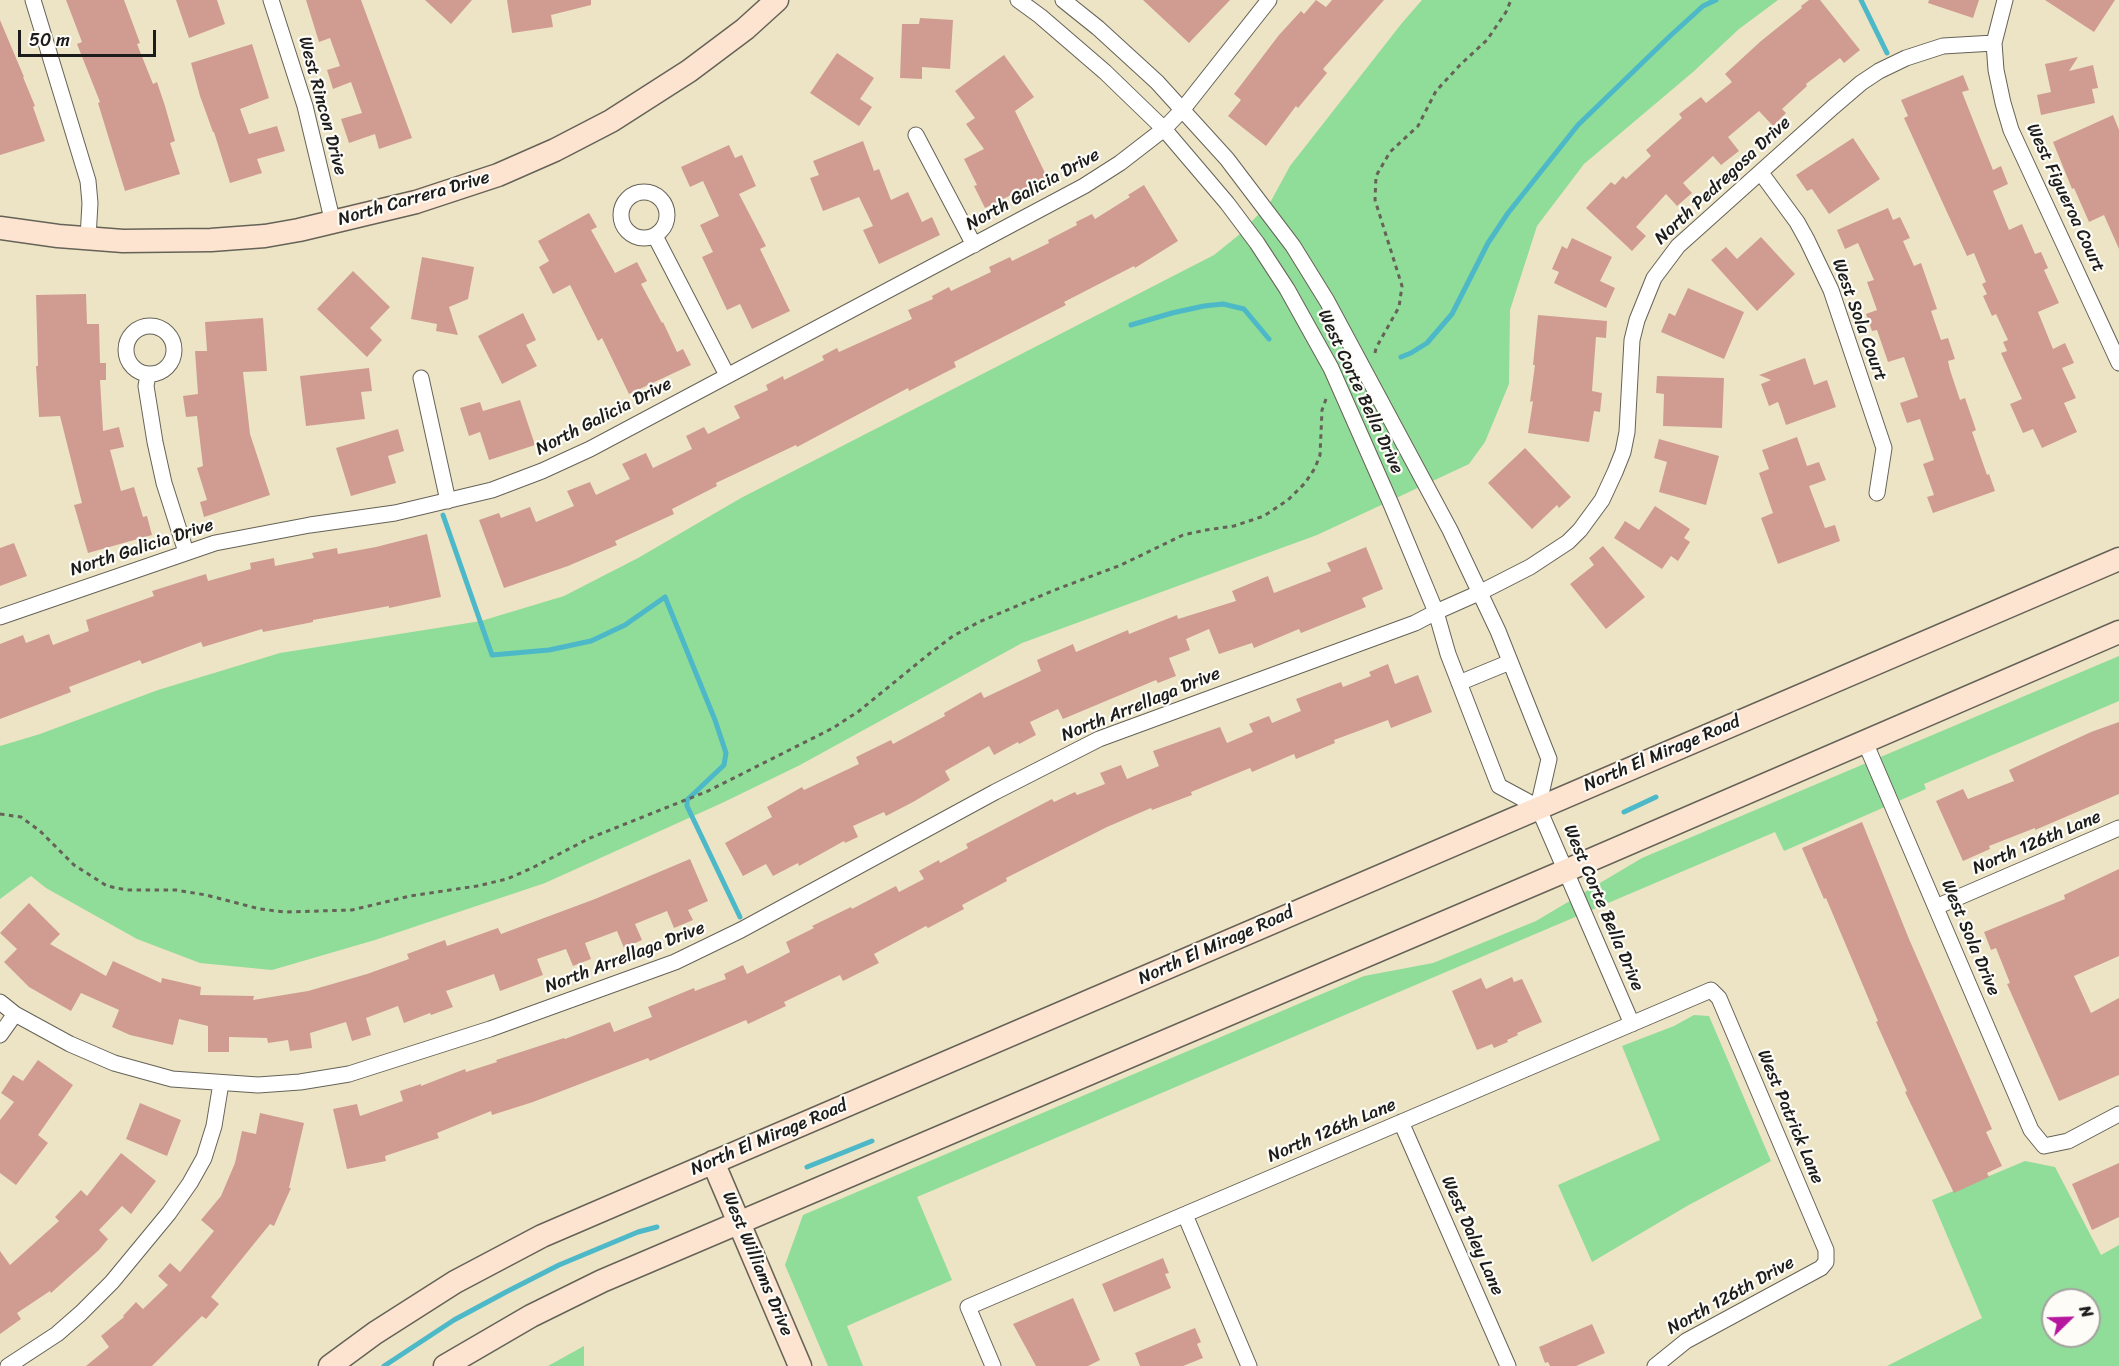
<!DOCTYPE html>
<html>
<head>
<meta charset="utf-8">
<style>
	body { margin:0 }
	#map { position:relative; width:2119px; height:1366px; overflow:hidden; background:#ede4c5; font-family:Sriracha,sans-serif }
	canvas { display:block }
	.north { position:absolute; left:2041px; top:1288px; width:60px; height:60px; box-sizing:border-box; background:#fdfcf7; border:2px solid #a3a29f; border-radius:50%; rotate:67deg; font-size:16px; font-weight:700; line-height:24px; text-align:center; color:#1c1c1c }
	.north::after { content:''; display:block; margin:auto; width:21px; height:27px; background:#b5179e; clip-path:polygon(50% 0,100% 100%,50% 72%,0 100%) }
	.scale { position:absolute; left:18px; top:30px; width:138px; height:27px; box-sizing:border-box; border:3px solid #1c1c1c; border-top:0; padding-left:8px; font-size:18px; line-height:21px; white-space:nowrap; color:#1c1c1c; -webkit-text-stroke:4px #fdfcf7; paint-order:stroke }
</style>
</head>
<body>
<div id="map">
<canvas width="2119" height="1366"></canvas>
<div class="north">N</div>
<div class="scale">50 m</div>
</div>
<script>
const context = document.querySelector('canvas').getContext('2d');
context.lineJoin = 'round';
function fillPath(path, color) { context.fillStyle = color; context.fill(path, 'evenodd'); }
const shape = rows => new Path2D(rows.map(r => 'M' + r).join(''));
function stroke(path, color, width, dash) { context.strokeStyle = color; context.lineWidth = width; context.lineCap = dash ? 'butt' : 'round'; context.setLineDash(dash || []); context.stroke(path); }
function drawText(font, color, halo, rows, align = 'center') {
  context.font = font + ' Sriracha,sans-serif'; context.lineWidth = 4.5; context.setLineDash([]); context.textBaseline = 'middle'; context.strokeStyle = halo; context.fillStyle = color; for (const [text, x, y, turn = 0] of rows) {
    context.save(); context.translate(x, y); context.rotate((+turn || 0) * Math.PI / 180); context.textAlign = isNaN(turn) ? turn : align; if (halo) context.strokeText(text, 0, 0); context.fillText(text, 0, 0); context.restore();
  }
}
fillPath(shape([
	[1422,0,1778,0,1739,29,1693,72,1584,164,1537,226,1510,310,1509,384,1485,442,1469,464,1317,535,1022,643,800,765,722,803,545,883,375,940,272,970,200,963,137,939,46,888,31,876,0,899,0,746,40,734,158,690,280,653,481,621,564,596,638,558,741,498,1214,255,1240,234,1271,201,1290,166,1402,23],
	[2119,656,2119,701,1924,784,1926,789,1784,851,1775,832,917,1197,952,1280,847,1326,863,1366,828,1366,785,1265,803,1215,1364,976,1433,963,1536,921,1642,858],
	[1694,1015,1709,1016,1771,1161,1687,1206,1592,1262,1558,1185,1660,1140,1622,1046,1674,1026],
	[2025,1161,2055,1167,2101,1255,2119,1245,2119,1366,1887,1366,1982,1318,1932,1200],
	[2053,1300,2089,1300,2089,1336,2053,1336],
	[584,1346,584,1366,548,1366]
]), '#90dc99');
stroke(shape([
	[1861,0,1887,53],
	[1131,325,1172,313,1204,306,1223,304,1244,309,1269,339],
	[1401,357,1411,353,1427,343,1452,314,1488,243,1508,213,1578,125,1669,37,1703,6,1716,0],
	[443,515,492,655,549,650,591,641,625,625,665,597,715,720,726,753,724,765,687,800,687,806,740,917],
	[1624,812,1656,797],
	[807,1167,872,1141],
	[384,1366,454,1320,506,1292,559,1265,638,1232,657,1227]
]), '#4db9c8', 5);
fillPath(shape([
	[66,0,124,0,140,43,137,44,153,84,157,82,165,106,175,141,170,143,180,174,125,191,98,103,100,102,77,44,82,42],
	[176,0,217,0,225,24,189,38],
	[306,0,361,0,412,138,379,149,375,134,349,143,341,119,362,113,351,82,333,89,327,70,340,66,330,38,319,42],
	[425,0,472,0,451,24],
	[507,0,591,0,591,5,551,15,553,27,512,33],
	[1143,0,1230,0,1189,43],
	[1316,0,1326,7,1332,0,1384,0,1323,69,1327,73,1298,108,1296,106,1266,146,1228,116,1241,100,1234,94,1279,35,1301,11,1304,14],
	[1809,0,1820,0,1860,50,1844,63,1840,58,1806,84,1807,86,1782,109,1786,113,1773,126,1759,111,1728,137,1739,151,1721,165,1713,156,1683,183,1692,193,1677,206,1666,194,1636,227,1646,236,1632,251,1586,208,1611,182,1615,185,1623,176,1626,179,1651,156,1646,150,1682,118,1679,114,1701,97,1706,103,1732,82,1725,74,1761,41,1802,8,1801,6],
	[1929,0,1979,0,1973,18,1928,3],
	[2045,0,2115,0,2094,32],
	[920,18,953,20,950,69,922,67,922,79,900,78,902,24,919,24],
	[0,20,24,77,23,77,35,106,33,107,45,141,0,155],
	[252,44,269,98,240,109,249,134,277,126,285,151,257,159,262,173,230,183,214,132,213,132,200,96,191,63],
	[837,53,874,78,860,99,872,107,859,126,810,93],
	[1004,55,1034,97,1015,111,1047,177,985,208,974,186,977,185,964,159,984,149,966,124,975,118,955,91],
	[2078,57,2069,71,2093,65,2098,88,2092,89,2095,103,2041,115,2037,95,2051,92,2045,64],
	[1963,75,1969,90,1962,92,1975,125,1993,170,2001,166,2008,184,1993,191,2009,230,2022,224,2035,254,2041,252,2048,268,2044,270,2059,303,2038,312,2053,349,2065,343,2074,363,2062,368,2076,398,2064,403,2077,432,2042,448,2033,429,2023,433,2010,404,2022,399,2001,353,2007,351,2003,342,2008,340,1996,314,1992,316,1983,296,1987,294,1982,284,1986,282,1974,253,1967,256,1904,118,1908,116,1901,100],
	[2113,115,2119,130,2119,249,2104,215,2089,222,2074,188,2072,189,2053,142],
	[1853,138,1880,179,1829,214,1812,189,1807,191,1796,175],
	[863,141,874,171,879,169,891,200,908,192,922,222,932,217,940,235,879,264,863,230,873,226,859,197,823,211,810,178,819,175,813,161],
	[729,145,735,158,742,155,756,186,739,194,766,246,760,249,790,311,752,329,740,304,727,310,702,257,713,252,700,225,719,216,703,181,690,187,681,167],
	[1144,185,1178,241,1135,268,1134,266,1064,302,1066,305,954,362,956,367,909,391,908,388,797,447,796,445,716,483,717,486,672,509,674,514,615,541,617,545,568,566,504,588,479,520,499,513,501,518,530,507,536,522,574,506,567,491,590,482,596,495,630,479,622,464,646,453,653,468,692,449,686,436,704,427,708,434,740,418,734,406,768,390,766,385,783,376,784,380,824,360,822,356,837,348,839,352,912,319,908,310,933,299,932,296,949,287,951,291,991,272,989,267,1010,257,1012,261,1049,243,1048,240,1077,225,1076,222,1092,214,1095,219,1130,197,1128,195],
	[1888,208,1893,220,1900,217,1910,238,1903,241,1914,266,1921,263,1937,309,1931,311,1941,340,1948,338,1955,359,1948,361,1950,370,1960,400,1965,398,1976,430,1972,432,1987,475,1989,474,1995,491,1933,513,1927,497,1934,495,1923,464,1934,460,1920,419,1907,423,1900,403,1918,397,1904,357,1888,362,1877,330,1872,331,1866,314,1877,310,1867,282,1874,280,1858,243,1845,249,1837,230],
	[589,213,597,227,591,230,615,273,637,262,647,281,641,284,662,323,663,322,677,352,683,349,691,365,629,394,602,338,598,341,570,285,553,294,539,267,549,261,538,241],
	[1761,237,1795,274,1757,311,1711,260,1726,247,1737,259],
	[1572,238,1612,257,1600,281,1615,288,1606,308,1554,283,1559,272,1552,269,1562,246,1567,249],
	[422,257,474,267,468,299,449,307,458,335,436,331,437,324,411,319],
	[353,271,390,307,370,328,382,340,367,357,317,309],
	[1688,288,1744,312,1724,359,1661,332,1669,313,1675,316],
	[86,294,87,324,99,324,100,363,106,363,106,380,100,380,103,431,119,427,124,447,110,450,121,491,134,487,143,517,147,516,152,535,88,553,74,505,82,503,60,416,39,417,36,366,38,366,36,295],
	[523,313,536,340,526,345,537,366,502,384,478,336],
	[1538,315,1607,321,1606,338,1596,337,1592,391,1602,393,1600,412,1594,411,1589,442,1528,433,1533,401,1530,402,1535,365,1533,365],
	[263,318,267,371,243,372,250,434,270,495,204,517,200,502,207,500,197,468,203,466,197,416,186,417,183,396,198,394,195,351,207,351,205,322],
	[1805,358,1814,385,1827,380,1836,407,1786,425,1778,402,1769,406,1761,384,1771,380,1759,375],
	[369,368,372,391,361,392,365,419,306,426,300,376],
	[1657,376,1724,378,1722,428,1663,426,1664,394,1656,393],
	[520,400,535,445,489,460,480,432,469,436,460,408,480,402,483,411],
	[398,429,404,451,388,456,396,483,351,496,336,448],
	[1797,437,1807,466,1819,462,1826,480,1809,486,1825,528,1835,525,1840,541,1778,564,1761,518,1773,513,1759,473,1769,469,1762,450],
	[1659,439,1719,456,1706,505,1659,492,1667,462,1654,458],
	[1525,448,1571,497,1559,508,1557,505,1532,529,1488,483],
	[1655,506,1690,529,1684,538,1690,542,1678,561,1671,556,1662,569,1614,538,1625,521,1639,530],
	[427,534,441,597,389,608,389,606,313,620,313,622,263,632,262,629,203,647,201,642,142,664,140,660,69,687,71,692,0,719,0,644,23,635,26,643,49,634,53,645,89,631,86,620,154,596,152,591,206,574,208,581,251,569,250,563,274,558,275,566,314,558,312,553,337,548,338,554,376,547],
	[14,543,27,576,0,586,0,548],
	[1603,546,1645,597,1606,629,1570,584,1594,565,1589,558],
	[1366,547,1383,589,1362,598,1366,607,1301,633,1299,629,1254,648,1252,643,1219,654,1209,629,1186,639,1190,650,1169,658,1176,676,1158,683,1156,680,1063,719,1058,709,1030,722,1036,735,1019,744,1018,742,994,755,989,746,945,771,950,780,913,802,886,816,884,812,853,826,858,837,845,843,844,841,799,866,798,863,773,876,766,864,743,876,725,843,772,817,767,807,802,787,804,790,859,764,856,757,891,740,893,744,945,716,944,713,981,692,984,698,1041,671,1037,660,1073,644,1076,652,1128,630,1129,634,1177,615,1178,619,1236,601,1232,591,1268,576,1274,593,1331,571,1327,563],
	[1388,664,1395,684,1418,675,1432,712,1391,728,1388,720,1334,740,1335,743,1296,759,1294,754,1252,772,1250,768,1191,792,1192,795,1152,810,1151,808,1107,827,1006,878,1007,881,962,905,964,909,928,928,926,926,874,954,879,963,843,981,840,975,784,1002,786,1006,748,1024,746,1020,650,1061,648,1058,533,1102,492,1115,491,1111,437,1133,439,1138,385,1156,386,1161,347,1169,333,1109,357,1104,360,1116,403,1101,400,1091,421,1084,421,1086,465,1069,466,1072,497,1062,496,1060,564,1038,565,1039,610,1022,614,1032,652,1017,648,1007,694,988,695,991,726,979,724,974,743,965,747,974,775,960,790,952,786,942,814,928,812,926,851,907,852,909,896,886,899,892,924,879,919,871,939,860,940,863,968,848,966,844,1052,799,1054,802,1075,792,1077,795,1105,784,1100,773,1121,765,1127,779,1159,766,1153,751,1220,727,1227,743,1253,732,1249,724,1269,716,1272,723,1301,711,1296,699,1341,682,1343,687,1371,676,1369,672],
	[2119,722,2119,794,2035,830,2035,828,1989,846,1990,849,1963,861,1936,801,1963,789,1968,799,2014,781,2009,770,2091,732],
	[1862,822,1909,939,1992,1129,1986,1132,2002,1166,1987,1173,1989,1177,1954,1193,1905,1092,1907,1091,1876,1022,1878,1021,1826,898,1824,899,1802,848],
	[690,859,708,901,688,910,693,920,674,928,667,911,635,924,642,940,624,948,617,931,585,943,591,959,573,966,566,949,537,959,543,975,519,984,500,991,494,974,446,991,453,1007,431,1015,430,1013,404,1023,398,1006,366,1018,371,1035,352,1041,346,1022,310,1033,312,1048,290,1051,288,1040,268,1043,267,1038,229,1037,229,1052,208,1052,208,1026,179,1019,173,1045,130,1035,112,1027,119,1010,81,993,71,1011,29,987,4,962,17,949,0,933,29,903,60,934,50,944,106,976,113,961,161,983,162,978,201,987,200,995,254,996,253,1000,308,991,367,974,409,959,407,954,445,940,447,946,498,928,501,934,595,899],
	[2119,869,2119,956,2074,976,2091,1013,2119,998,2119,1075,2059,1101,2007,984,2010,983,1996,948,1991,950,1984,932,2065,899,2064,895],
	[1512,977,1514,982,1522,979,1542,1022,1517,1033,1518,1035,1507,1040,1508,1042,1494,1048,1492,1044,1477,1050,1452,991,1481,978,1486,989],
	[38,1060,73,1085,38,1135,48,1143,16,1185,0,1173,0,1120,14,1102,1,1093,13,1075,23,1081],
	[140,1103,181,1120,167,1156,126,1139],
	[260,1113,304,1123,289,1188,291,1188,274,1226,270,1224,211,1297,219,1304,206,1319,202,1316,152,1366,86,1366,109,1347,101,1336,124,1317,123,1316,136,1302,143,1309,168,1285,158,1276,170,1263,180,1272,214,1231,201,1220,221,1196,235,1163,242,1131,256,1134],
	[121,1153,156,1181,131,1214,122,1206,99,1230,108,1239,99,1250,51,1293,50,1291,17,1313,21,1319,0,1334,0,1251,10,1265,59,1221,55,1217,81,1190,87,1196],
	[2119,1163,2119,1217,2092,1230,2072,1184],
	[1163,1258,1169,1273,1165,1274,1171,1288,1114,1312,1102,1284],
	[1073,1298,1100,1360,1088,1366,1036,1366,1013,1324],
	[1592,1324,1605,1353,1576,1366,1550,1366,1548,1362,1545,1363,1539,1347],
	[1195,1328,1201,1342,1197,1344,1203,1358,1183,1366,1140,1366,1135,1353]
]), '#d09c92');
const street = shape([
	[33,0,88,181,90,203,88,238],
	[271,0,305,106,333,223],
	[1018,0,1040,16,1105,72,1164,129,1227,203,1257,243,1287,289,1331,368,1391,504,1436,612,1448,654,1499,786,1538,807],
	[1063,0,1098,28,1157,82,1227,159,1293,246,1327,301,1450,530,1498,631,1549,759,1538,807,1632,1024],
	[2005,0,1994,43,1996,70,2003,103,2011,130,2119,363],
	[916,135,974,245],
	[1761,173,1797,222,1807,240,1831,290,1884,448,1877,493],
	'621 215a23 23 0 1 1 46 0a23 23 0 1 1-46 0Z',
	[655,236,727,375],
	'126 350a24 24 0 1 1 48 0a24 24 0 1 1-48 0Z',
	[148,375,146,386,155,442,164,483,186,552],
	[421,378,448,501],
	[0,617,215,543,310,525,395,513,492,490,542,471,590,449,1084,186,1120,163,1164,129,1183,109,1269,0],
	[1459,683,1510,662],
	[1865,742,2031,1130,2044,1146,2068,1141,2119,1114],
	[1936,907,2119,828],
	[0,1002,15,1014,70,1044,114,1063,172,1079,258,1085,300,1082,349,1074,490,1029,675,962,741,930,995,792,1099,739,1415,623,1436,612,1481,592,1530,567,1568,542,1580,530,1602,500,1615,472,1623,452,1627,432,1632,340,1637,320,1654,278,1678,246,1833,107,1861,83,1879,71,1906,58,1943,46,1994,43],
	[0,1035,15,1014],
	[1401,1122,1508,1366],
	[1185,1215,1249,1366],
	[8,1366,57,1334,81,1313,112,1282,169,1213,190,1183,204,1158,214,1126,221,1083],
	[993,1366,968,1307,1711,990,1719,998,1826,1250,1826,1262,1821,1268,1686,1341,1655,1366]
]);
const secondary = shape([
	[0,228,58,236,123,241,211,240,265,236,299,230,416,202,498,175,555,150,611,121,689,71,745,29,777,0],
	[713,1162,800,1366],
	[330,1366,375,1333,455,1282,542,1236,2119,559],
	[445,1366,531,1316,602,1281,1565,871,2119,632]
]);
stroke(street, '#656257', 17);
stroke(secondary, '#656257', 25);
stroke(shape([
	[1375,353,1376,348,1399,307,1402,286,1375,200,1376,176,1390,152,1418,126,1436,91,1460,65,1487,40,1506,12,1511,0],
	[0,814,21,817,40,831,74,865,107,886,127,890,176,890,206,895,260,909,285,912,352,910,410,896,477,886,507,879,532,868,590,838,708,791,833,728,859,711,929,654,953,636,979,622,1052,591,1121,565,1183,535,1206,530,1234,526,1264,516,1288,500,1305,483,1315,468,1320,455,1322,410,1326,399]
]), '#656257', 3, [4.5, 4.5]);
stroke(street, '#fff', 15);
stroke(secondary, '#fde4d0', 22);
drawText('18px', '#1c1c1c', '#fdfcf7', [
	["West Rincon Drive",322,106,75],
	["North Pedregosa Drive",1723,181,-43],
	["North Galicia Drive",1033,190,-29],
	["West Figueroa Court",2065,198,65],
	["North Carrera Drive",414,199,-16],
	["West Sola Court",1859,320,70],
	["West Corte Bella Drive",1360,392,65],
	["North Galicia Drive",604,417,-27],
	["North Galicia Drive",142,548,-18],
	["North Arrellaga Drive",1141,705,-22],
	["North El Mirage Road",1662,754,-23],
	["North 126th Lane",2037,843,-23],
	["West Corte Bella Drive",1603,908,67],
	["West Sola Drive",1970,938,67],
	["North El Mirage Road",1216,946,-24],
	["North Arrellaga Drive",625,958,-21],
	["West Patrick Lane",1790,1117,67],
	["North 126th Lane",1332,1131,-23],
	["North El Mirage Road",769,1138,-23],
	["West Daley Lane",1472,1236,66],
	["West Williams Drive",757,1264,67],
	["North 126th Drive",1731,1296,-29]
]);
</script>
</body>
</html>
